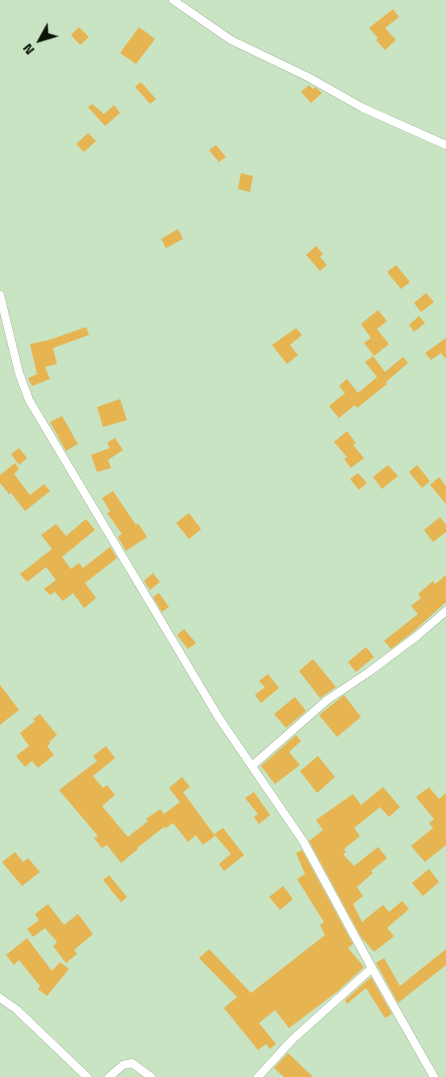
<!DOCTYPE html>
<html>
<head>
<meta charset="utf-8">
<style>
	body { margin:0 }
	#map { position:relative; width:446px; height:1077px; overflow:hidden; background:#c8e4c3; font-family:"Titillium Web",sans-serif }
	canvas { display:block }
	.north { position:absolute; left:15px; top:15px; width:50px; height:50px; -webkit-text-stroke:4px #c8e4c3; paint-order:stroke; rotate:231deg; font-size:14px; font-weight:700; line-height:20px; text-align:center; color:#0b150a }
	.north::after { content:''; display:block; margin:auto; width:18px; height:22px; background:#0b150a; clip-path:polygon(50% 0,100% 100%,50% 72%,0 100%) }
</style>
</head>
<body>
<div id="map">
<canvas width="446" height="1077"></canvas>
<div class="north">N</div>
</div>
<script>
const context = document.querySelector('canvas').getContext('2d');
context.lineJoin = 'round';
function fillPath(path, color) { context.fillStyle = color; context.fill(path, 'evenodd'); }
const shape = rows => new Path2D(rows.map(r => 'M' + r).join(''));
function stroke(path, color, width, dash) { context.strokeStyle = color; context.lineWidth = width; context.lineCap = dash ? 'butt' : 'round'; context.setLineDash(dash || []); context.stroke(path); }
fillPath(shape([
	[393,9,399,17,385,28,396,40,385,50,376,40,378,38,369,28],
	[79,27,89,37,80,45,71,35],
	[139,27,155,39,136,64,120,53],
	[141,82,156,99,150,104,135,87],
	[309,85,313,89,315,87,322,93,311,103,301,92],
	[92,104,104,114,114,105,120,113,105,126,88,107],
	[88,133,96,141,84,152,76,144],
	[216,145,226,157,219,162,209,150],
	[241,173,253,176,250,192,238,189],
	[178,229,183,239,166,248,161,239],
	[316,246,323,254,320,257,327,265,320,271,306,255],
	[396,265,410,282,401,289,387,272],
	[426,293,434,302,421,312,414,303],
	[378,310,387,321,377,329,389,344,374,356,364,343,371,338,361,324],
	[419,316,425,323,414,332,409,325],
	[86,327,89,335,53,348,57,364,45,367,50,379,32,386,28,378,37,374,30,344,49,340],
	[296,328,302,335,290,345,298,355,287,364,272,345],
	[446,338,446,359,441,353,431,360,425,353],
	[373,356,385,372,403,357,408,363,386,382,387,384,357,408,355,405,339,418,329,406,345,393,339,386,347,379,358,393,377,377,365,362],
	[120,399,127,420,103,427,97,407],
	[62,416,78,444,66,451,50,422],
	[347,431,356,443,353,445,364,458,351,468,344,459,347,457,334,442],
	[115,438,123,450,108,460,111,468,97,472,91,455,110,448,107,443],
	[19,448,27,458,19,465,11,454],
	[15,463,19,469,14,474,30,495,44,484,50,491,25,511,11,493,9,494,0,483,0,475],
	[388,465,398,476,382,489,373,477],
	[417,465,430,481,422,488,409,472],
	[358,473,367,483,359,490,350,479],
	[439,477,446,486,446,504,430,485],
	[113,491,136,525,138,523,147,537,126,551,118,537,122,534,107,513,110,511,102,498],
	[189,513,201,529,189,539,176,523],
	[440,517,446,525,446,532,433,542,424,530],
	[86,519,95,530,62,557,71,569,79,563,83,568,110,547,117,558,85,583,96,598,84,608,73,593,63,601,55,592,50,595,44,589,56,580,46,567,27,582,20,574,52,549,41,535,56,524,66,536],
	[153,573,160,582,150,590,144,581],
	[446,575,446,602,413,632,391,649,384,641,418,614,411,606,421,598,418,594,433,581,435,584],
	[159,593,169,607,162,612,153,597],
	[184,629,196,643,188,649,177,635],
	[366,647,374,657,356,672,348,662],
	[313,659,336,687,320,698,299,671],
	[268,674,279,688,261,703,255,695,265,687,259,681],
	[0,685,19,710,0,725],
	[344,695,361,717,337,737,319,715],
	[295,697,306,711,286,728,274,714],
	[40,714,57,735,49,742,50,744,47,746,54,755,38,768,32,761,25,767,16,756,29,746,20,733,35,721,33,719],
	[296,735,301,741,289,752,300,765,275,784,261,766],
	[106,746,115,758,93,776,103,788,107,785,115,795,102,806,128,837,148,821,146,819,160,809,164,814,180,802,169,788,182,777,190,787,183,792,215,836,203,845,196,835,188,842,173,823,166,828,164,827,137,848,138,849,121,863,107,845,102,848,94,838,98,836,59,790,97,761,93,756],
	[318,756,335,777,317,793,300,771],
	[383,787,400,807,389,817,380,807,354,828,360,836,344,849,346,852,343,854,354,866,378,847,387,858,371,871,373,873,357,887,363,896,353,904,362,922,383,905,389,912,402,901,409,909,387,928,394,936,374,952,361,937,309,841,323,830,316,820,353,794,361,805],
	[429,787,439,799,446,793,446,845,425,862,411,846,433,828,429,823,434,819,416,797],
	[254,792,270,815,259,824,254,817,258,814,245,798],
	[223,828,244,855,224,871,219,864,231,854,214,834],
	[302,850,353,944,348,948,364,967,338,991,289,1028,275,1010,259,1023,276,1044,270,1049,266,1044,258,1050,224,1008,237,997,199,958,209,949,251,993,325,935,320,925,324,922,297,879,305,874,296,853],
	[15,852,23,862,28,858,40,872,22,886,2,862],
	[429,869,439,882,423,896,412,883],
	[109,875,127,897,121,902,103,880],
	[283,886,293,899,280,910,269,897],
	[48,904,64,925,78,914,93,934,74,950,77,954,66,963,53,946,57,942,45,928,33,937,27,929,39,920,35,914],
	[27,938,52,971,60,962,69,969,47,996,38,989,40,986,19,960,14,965,6,955],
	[446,949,446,965,398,1003,376,963,384,958,400,986],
	[371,977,392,1014,385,1018,366,988,347,1004,345,1000],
	[288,1053,313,1077,284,1077,274,1068]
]), '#e7b452');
const street = shape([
	[173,0,231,40,308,77,363,108,446,145],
	[0,295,19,373,29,400,219,718,303,841,372,968,434,1077],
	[253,765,327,700,369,672,417,636,446,611],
	[0,998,16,1009,87,1077],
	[109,1077,123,1065,132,1063,151,1077],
	[258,1077,292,1040,372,968]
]);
stroke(street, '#9db898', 9);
stroke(street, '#fff', 8);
</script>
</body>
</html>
